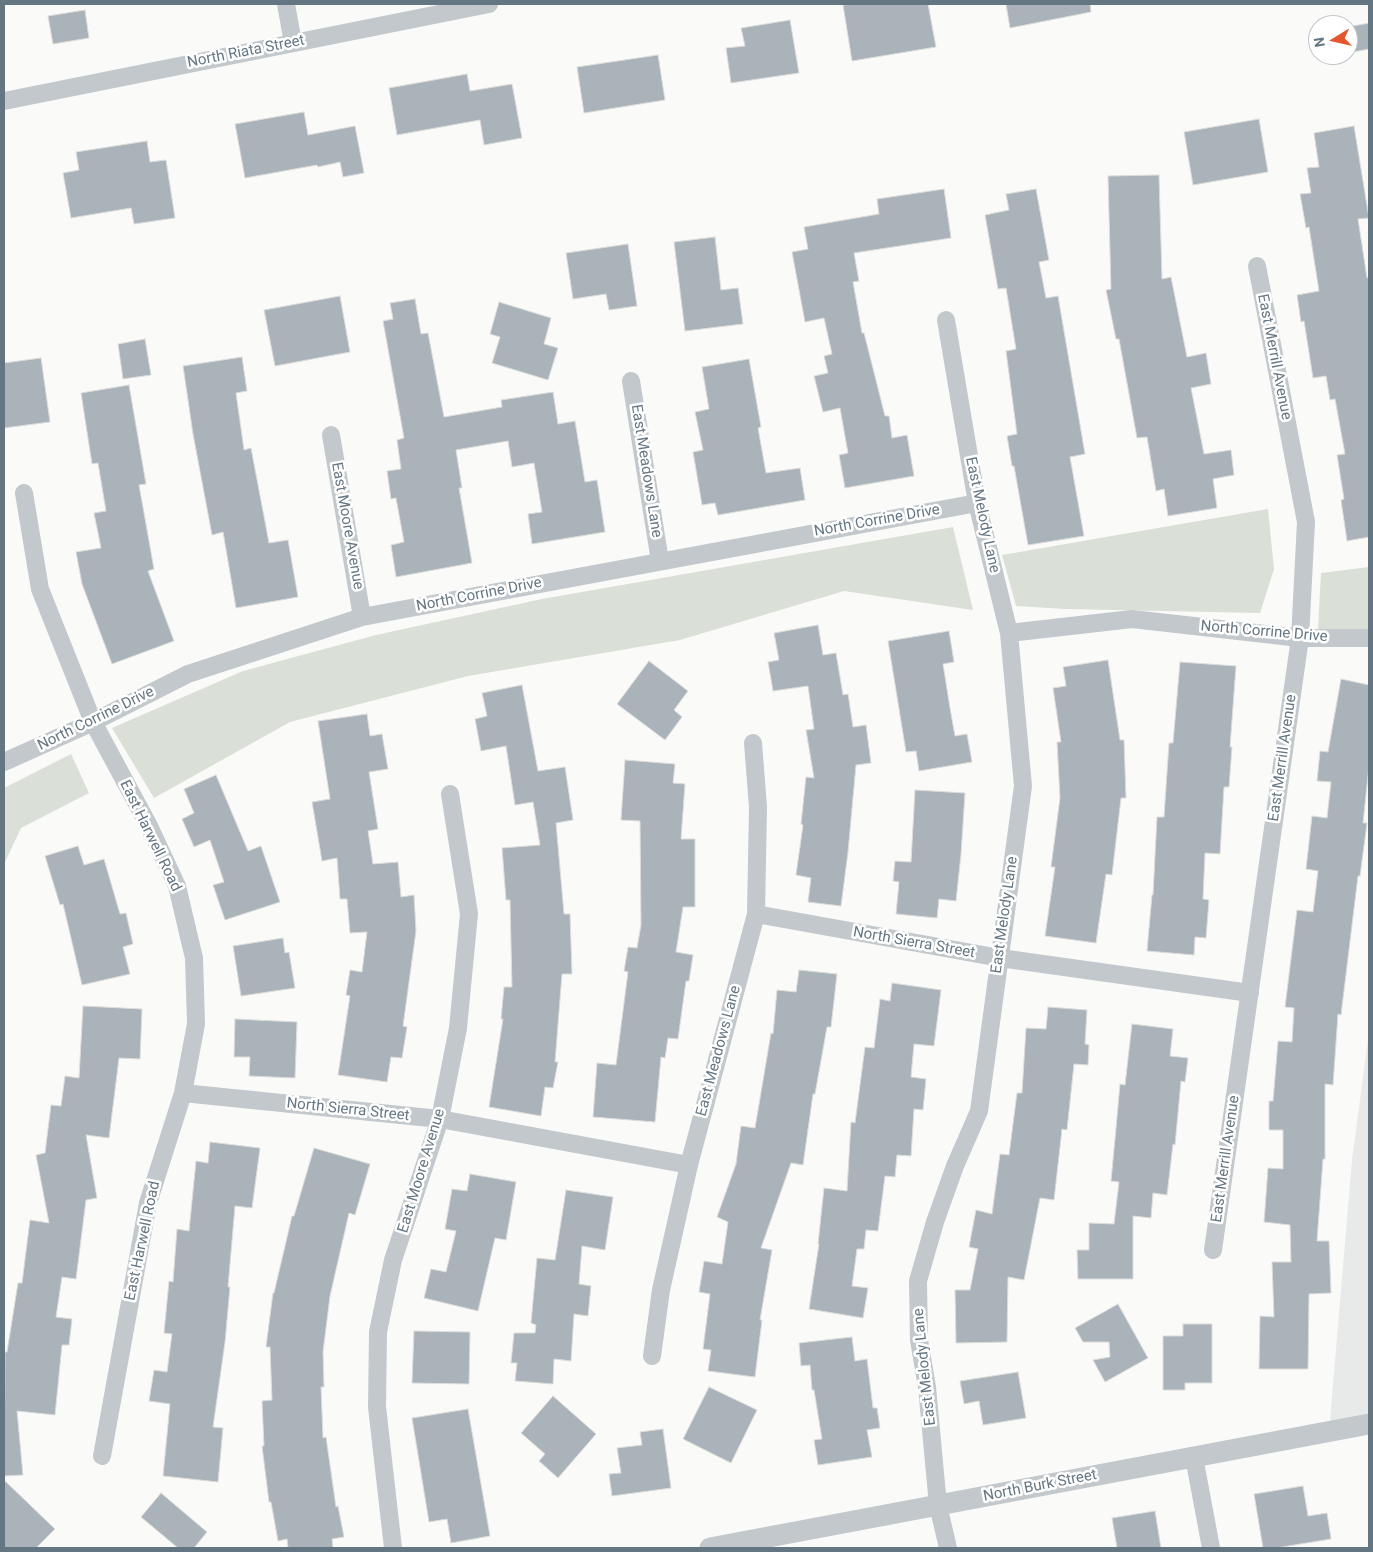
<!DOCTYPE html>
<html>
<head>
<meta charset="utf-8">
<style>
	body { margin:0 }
	#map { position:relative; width:1373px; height:1552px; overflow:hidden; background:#fafaf8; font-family:Roboto,sans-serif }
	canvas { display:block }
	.frame { position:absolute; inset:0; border:5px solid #657683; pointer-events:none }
	.north { position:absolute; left:1308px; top:15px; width:50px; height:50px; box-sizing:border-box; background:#fff; border:1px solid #c1c8cd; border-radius:50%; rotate:261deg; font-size:14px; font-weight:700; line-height:20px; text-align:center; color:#657683 }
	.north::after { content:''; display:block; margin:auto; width:18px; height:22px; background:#e4572e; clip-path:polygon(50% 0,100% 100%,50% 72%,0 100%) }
</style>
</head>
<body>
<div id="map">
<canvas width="1373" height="1552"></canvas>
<div class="frame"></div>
<div class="north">N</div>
</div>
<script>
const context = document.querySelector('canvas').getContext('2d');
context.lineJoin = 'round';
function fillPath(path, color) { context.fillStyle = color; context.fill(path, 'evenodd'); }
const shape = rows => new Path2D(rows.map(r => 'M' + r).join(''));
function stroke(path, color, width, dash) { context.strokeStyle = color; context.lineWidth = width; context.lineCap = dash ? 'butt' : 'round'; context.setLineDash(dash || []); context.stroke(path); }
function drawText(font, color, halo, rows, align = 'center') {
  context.font = font + ' Roboto,sans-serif'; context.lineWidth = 5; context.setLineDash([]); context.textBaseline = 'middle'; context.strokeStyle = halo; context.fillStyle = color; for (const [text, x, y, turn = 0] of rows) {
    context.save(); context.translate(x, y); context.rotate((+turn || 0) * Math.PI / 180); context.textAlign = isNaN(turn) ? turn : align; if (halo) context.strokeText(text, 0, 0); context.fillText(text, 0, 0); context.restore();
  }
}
fillPath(shape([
	[1369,1032,1369,1424,1329,1432,1352,1160]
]), '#e8e9e9');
fillPath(shape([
	[1268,509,1274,569,1260,613,1065,609,1016,606,1002,555],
	[953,527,973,610,844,591,680,640,468,676,290,722,154,798,112,728,243,671,376,635,542,599],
	[1369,567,1369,630,1318,630,1321,573],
	[71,754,89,793,21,828,4,864,4,788]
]), '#dadfd7');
const building = shape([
	[852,4,928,4,936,47,852,61,843,5,852,4],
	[1006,4,1090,4,1091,12,1010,28,1006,4],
	[85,10,89,38,53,44,48,16,85,10],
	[790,20,799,73,731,83,726,48,745,46,741,28,790,20],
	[1369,23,1369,49,1348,53,1348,27,1369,23],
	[658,55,665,100,584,113,577,67,658,55],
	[467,74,470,91,512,84,522,138,484,145,480,120,397,135,389,88,467,74],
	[304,112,308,135,355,126,364,173,343,177,340,162,318,167,317,165,245,178,235,124,304,112],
	[1259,119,1268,172,1193,185,1184,132,1259,119],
	[1354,126,1369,218,1358,219,1367,278,1369,277,1369,537,1347,541,1341,500,1344,499,1337,455,1345,454,1335,399,1330,400,1326,376,1313,378,1304,321,1301,322,1297,295,1319,291,1309,227,1306,228,1300,194,1311,193,1307,168,1319,167,1314,133,1354,126],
	[147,141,150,162,166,160,175,218,134,224,131,208,71,218,63,173,79,170,76,152,147,141],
	[1159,175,1162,279,1171,277,1187,357,1206,353,1211,384,1191,388,1204,454,1231,450,1234,475,1213,479,1217,508,1168,516,1164,489,1156,491,1147,437,1137,438,1119,339,1116,339,1106,290,1111,289,1108,176,1159,175],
	[944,189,951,238,854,253,859,281,853,282,862,333,864,333,885,416,889,416,892,438,907,435,914,476,845,488,839,455,848,453,840,408,823,412,814,376,828,373,824,356,832,354,824,318,805,322,792,252,808,249,804,227,879,214,877,199,944,189],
	[1036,189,1049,260,1039,262,1046,298,1058,296,1085,454,1070,457,1084,536,1028,545,1014,466,1012,466,1007,436,1017,434,1006,351,1016,349,1006,288,998,289,985,215,1009,210,1006,194,1036,189],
	[715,237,721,290,738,288,743,324,685,331,674,242,715,237],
	[628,244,637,306,609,310,606,294,573,299,566,253,628,244],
	[340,296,350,352,275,366,264,310,340,296],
	[415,299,421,334,428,333,444,417,502,407,501,400,553,392,558,424,575,421,585,482,597,480,605,532,532,544,528,514,542,512,534,463,512,467,508,441,456,450,462,488,459,488,472,563,396,577,391,545,404,542,396,498,391,499,387,471,401,469,397,440,404,438,383,321,393,319,390,303,415,299],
	[499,302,551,318,544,344,558,348,548,380,492,363,500,337,490,334,499,302],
	[145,339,151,375,123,379,118,344,145,339],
	[242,357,247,391,236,393,244,450,251,448,269,543,288,540,298,597,236,608,223,532,212,535,193,434,183,366,242,357],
	[41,358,50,422,4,428,4,363,41,358],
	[749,359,761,427,758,428,766,473,800,468,805,500,718,515,715,503,702,505,693,452,703,450,695,412,709,409,702,367,749,359],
	[129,385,146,484,139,485,154,569,148,571,174,641,112,664,82,584,76,552,101,548,94,513,106,511,98,463,92,464,81,393,129,385],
	[818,625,823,655,836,653,843,695,848,694,853,727,866,725,871,763,856,765,848,852,841,906,808,902,811,878,796,875,803,825,801,824,806,777,814,778,806,730,814,729,808,686,773,691,768,662,779,660,774,633,818,625],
	[949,631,954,662,943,664,950,708,955,736,967,734,972,762,919,771,916,751,906,752,888,641,949,631],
	[1108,660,1120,740,1124,740,1126,798,1121,798,1112,875,1106,874,1096,943,1045,936,1055,867,1051,867,1060,798,1057,742,1061,742,1053,688,1066,686,1063,667,1108,660],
	[649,661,688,691,674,710,682,717,665,740,617,704,649,661],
	[1180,662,1236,666,1230,747,1232,747,1229,787,1224,787,1220,854,1205,853,1203,899,1209,900,1206,938,1195,937,1194,955,1147,951,1152,895,1153,895,1157,817,1164,817,1169,743,1173,743,1180,662],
	[1341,679,1369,685,1369,766,1363,823,1367,823,1360,876,1358,876,1341,1015,1338,1014,1333,1085,1325,1084,1325,1159,1323,1159,1317,1241,1329,1241,1331,1293,1309,1294,1308,1369,1259,1369,1260,1316,1274,1317,1272,1262,1291,1262,1290,1225,1264,1222,1268,1168,1283,1169,1283,1130,1269,1130,1269,1101,1273,1101,1278,1041,1292,1042,1294,1008,1285,1007,1297,910,1313,912,1318,871,1306,869,1312,816,1327,818,1331,782,1317,781,1320,751,1328,752,1341,679],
	[522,685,538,771,565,767,573,820,556,823,564,914,570,914,572,974,562,974,555,1062,558,1062,553,1088,545,1087,541,1116,489,1107,503,1019,501,1019,504,987,512,987,510,900,506,900,502,848,540,845,533,802,515,805,506,746,481,751,475,719,487,716,482,693,522,685],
	[367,714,370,736,382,734,388,769,369,772,378,829,368,831,373,864,398,862,401,897,414,895,416,931,403,1026,407,1027,402,1058,391,1057,387,1082,338,1075,350,996,346,995,350,970,362,972,367,932,350,933,347,899,340,899,337,858,322,861,312,802,330,799,318,721,367,714],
	[625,760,675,764,673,783,685,784,681,839,695,839,695,907,683,907,676,952,693,955,689,981,686,981,678,1039,668,1038,665,1058,661,1057,655,1122,593,1117,597,1063,616,1065,628,972,624,971,628,947,637,948,641,925,640,821,621,820,625,760],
	[216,775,248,851,261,846,280,902,225,920,213,885,224,882,210,840,194,847,182,819,194,813,184,789,216,775],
	[915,790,965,793,961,854,956,901,939,899,937,918,896,914,899,882,893,881,895,861,911,862,915,790],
	[78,846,84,865,104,859,120,914,126,913,133,944,123,947,130,974,82,985,63,904,60,905,45,856,78,846],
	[283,938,285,953,289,952,295,988,241,996,233,946,283,938],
	[799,970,837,974,831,1027,827,1027,815,1094,813,1094,803,1165,791,1163,761,1248,772,1250,760,1320,762,1320,755,1377,708,1371,711,1350,703,1349,710,1294,699,1292,704,1261,722,1264,728,1222,717,1217,736,1164,741,1126,755,1128,771,1033,773,1034,777,990,796,992,799,970],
	[892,983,941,990,934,1046,914,1044,911,1077,926,1079,923,1110,914,1109,911,1156,897,1155,895,1177,885,1176,878,1231,866,1230,864,1249,857,1249,852,1286,868,1288,863,1318,809,1309,819,1244,818,1244,824,1188,847,1191,851,1122,855,1123,865,1047,874,1048,880,999,890,1001,892,983],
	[83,1006,142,1009,140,1059,119,1058,109,1138,86,1135,97,1198,86,1200,76,1279,62,1277,56,1317,72,1319,69,1345,62,1345,55,1415,17,1411,23,1475,4,1476,5,1352,7,1352,18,1283,22,1283,30,1220,49,1223,36,1155,45,1153,51,1105,61,1106,65,1076,79,1078,83,1006],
	[1048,1007,1087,1010,1085,1044,1089,1045,1088,1065,1074,1064,1067,1130,1062,1129,1054,1200,1040,1198,1024,1280,1008,1277,1007,1342,956,1343,955,1290,970,1290,978,1249,969,1247,976,1210,992,1214,1000,1154,1009,1155,1017,1093,1022,1093,1026,1028,1046,1029,1048,1007],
	[235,1019,297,1022,295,1078,249,1076,250,1057,234,1057,235,1019],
	[1132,1024,1173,1029,1170,1056,1188,1058,1185,1082,1181,1081,1175,1145,1173,1144,1167,1195,1153,1193,1151,1218,1133,1216,1133,1279,1078,1279,1077,1250,1089,1250,1089,1223,1114,1224,1119,1182,1111,1181,1115,1139,1120,1084,1125,1085,1132,1024],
	[210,1142,260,1148,252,1208,235,1206,228,1287,230,1287,225,1342,213,1427,223,1428,218,1482,163,1476,170,1404,149,1401,154,1370,167,1372,172,1334,164,1333,169,1281,173,1282,177,1229,189,1231,196,1161,208,1163,210,1142],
	[314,1148,370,1164,355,1215,349,1213,330,1296,323,1352,324,1387,321,1387,323,1438,326,1437,336,1507,338,1506,344,1537,332,1539,333,1548,288,1548,287,1539,278,1541,271,1502,269,1502,262,1446,264,1446,262,1401,272,1400,270,1347,266,1347,273,1293,274,1293,292,1216,294,1216,314,1148],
	[470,1174,516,1182,506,1240,495,1238,478,1311,424,1298,431,1269,446,1272,456,1231,445,1229,452,1189,467,1191,470,1174],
	[566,1190,613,1197,605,1250,582,1246,579,1284,591,1286,588,1316,574,1314,571,1361,554,1359,553,1384,515,1381,517,1363,511,1363,514,1333,535,1333,536,1325,531,1323,537,1258,555,1260,566,1190],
	[1118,1304,1148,1358,1105,1382,1093,1360,1110,1357,1109,1342,1083,1342,1075,1328,1118,1304],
	[1183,1324,1212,1324,1212,1383,1185,1383,1185,1390,1163,1390,1163,1336,1183,1336,1183,1324],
	[414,1331,470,1332,469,1384,412,1383,414,1331],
	[852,1337,855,1361,867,1359,873,1408,877,1408,880,1428,867,1430,872,1457,818,1465,814,1440,822,1439,814,1390,812,1390,810,1365,801,1366,799,1343,852,1337],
	[1018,1372,1026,1418,983,1425,979,1401,964,1404,960,1381,1018,1372],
	[709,1387,757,1410,731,1463,683,1439,709,1387],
	[553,1396,596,1434,558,1478,539,1461,545,1454,521,1433,553,1396],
	[468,1409,490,1536,451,1543,447,1519,429,1522,412,1418,468,1409],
	[663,1429,671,1488,612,1496,609,1474,621,1473,617,1448,642,1445,640,1432,663,1429],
	[4,1480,55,1529,36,1548,4,1548,4,1480],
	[1303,1486,1308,1516,1327,1513,1331,1539,1276,1548,1263,1548,1254,1494,1303,1486],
	[161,1493,207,1532,194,1548,178,1548,141,1517,161,1493],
	[1155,1511,1161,1548,1117,1548,1112,1518,1155,1511]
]);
fillPath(building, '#aab3b9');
stroke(building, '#dcdcda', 1);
stroke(shape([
	[286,4,293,43],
	[4,101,489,4],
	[946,320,977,503,1009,633,1023,786,979,1111,955,1166,935,1222,918,1281,919,1340,927,1387,938,1505,948,1548],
	[631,381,660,561],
	[331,435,362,617],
	[24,493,40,589,93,722,149,826,177,886,194,958,196,1024,183,1093,148,1203,102,1456],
	[1009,633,1132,619,1300,638,1369,638],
	[4,762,93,722,188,674,362,617,977,503],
	[756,914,1000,958,1250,993],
	[183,1093,440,1119,689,1165],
	[1213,1250,1300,638,1306,522,1257,266],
	[652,1356,661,1290,689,1165,756,914,758,807,753,743],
	[1194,1457,1211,1548],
	[393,1548,377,1407,378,1332,393,1260,440,1119,458,1028,469,914,450,794]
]), '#c3c8cc', 18);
stroke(shape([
	[710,1548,1369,1424]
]), '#c3c8cc', 21);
drawText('15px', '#657683', '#fff', [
	["North Riata Street",246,52,-11],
	["East Merrill Avenue",1274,357,79],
	["East Meadows Lane",646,471,81],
	["East Melody Lane",982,515,78],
	["North Corrine Drive",877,521,-10],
	["East Moore Avenue",347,526,80],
	["North Corrine Drive",479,595,-11],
	["North Corrine Drive",1264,632,5],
	["North Corrine Drive",96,719,-26],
	["East Merrill Avenue",1283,758,-82],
	["East Harwell Road",150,836,64],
	["East Melody Lane",1005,915,-82],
	["North Sierra Street",914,943,10],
	["East Meadows Lane",719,1051,-75],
	["North Sierra Street",348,1110,6],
	["East Merrill Avenue",1226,1159,-82],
	["East Moore Avenue",422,1171,-73],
	["East Harwell Road",143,1241,-78],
	["East Melody Lane",925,1367,-96],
	["North Burk Street",1040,1486,-11]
]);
</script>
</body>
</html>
